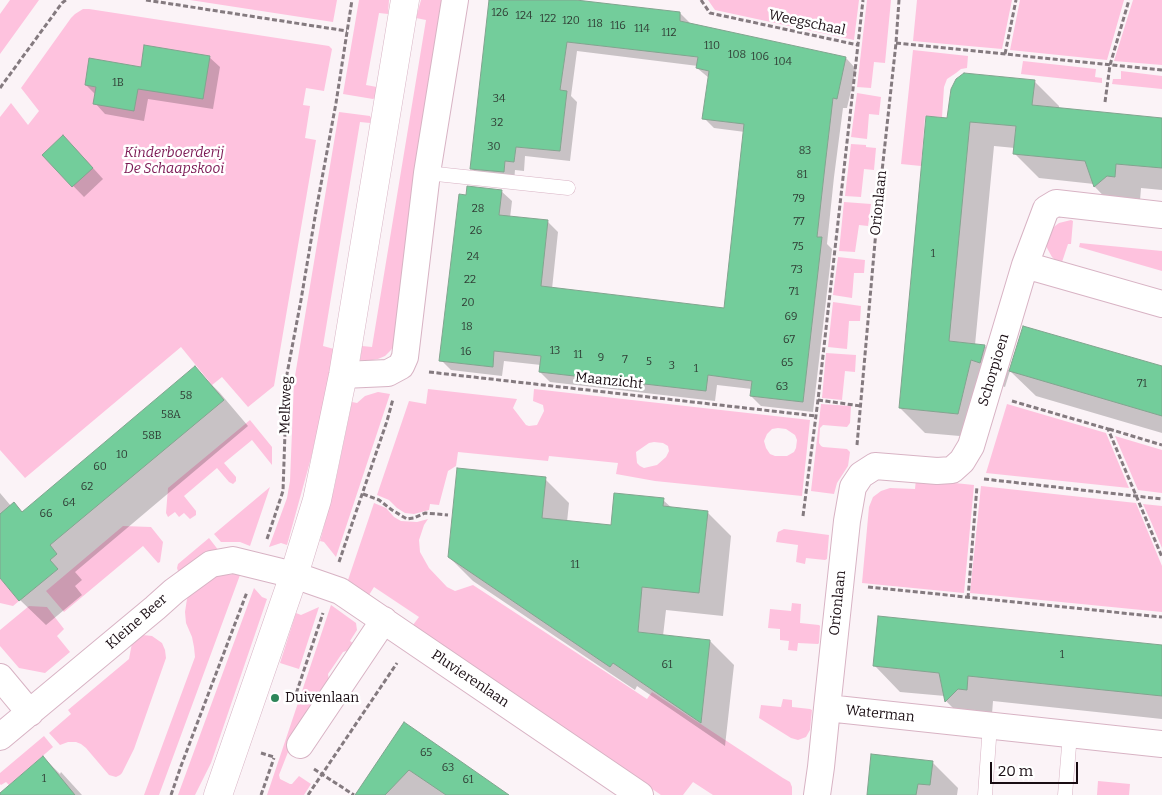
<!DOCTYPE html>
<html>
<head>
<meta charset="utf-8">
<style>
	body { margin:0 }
	#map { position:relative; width:1162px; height:795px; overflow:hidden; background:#fbf3f7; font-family:Bitter,serif }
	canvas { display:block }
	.scale { position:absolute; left:990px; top:762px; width:88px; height:22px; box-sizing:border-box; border:2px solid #190d13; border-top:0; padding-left:6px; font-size:15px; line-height:18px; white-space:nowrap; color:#190d13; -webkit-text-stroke:4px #fff; paint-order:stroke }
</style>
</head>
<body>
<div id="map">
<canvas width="1162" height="795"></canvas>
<div class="scale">20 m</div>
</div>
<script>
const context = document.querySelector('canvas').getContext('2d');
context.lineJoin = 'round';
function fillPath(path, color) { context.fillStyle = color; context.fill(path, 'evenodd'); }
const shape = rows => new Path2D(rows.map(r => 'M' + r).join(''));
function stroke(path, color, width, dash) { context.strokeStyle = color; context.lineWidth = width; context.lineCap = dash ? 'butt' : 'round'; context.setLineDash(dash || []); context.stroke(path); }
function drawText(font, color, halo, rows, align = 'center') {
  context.font = font + ' Bitter,serif'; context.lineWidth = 5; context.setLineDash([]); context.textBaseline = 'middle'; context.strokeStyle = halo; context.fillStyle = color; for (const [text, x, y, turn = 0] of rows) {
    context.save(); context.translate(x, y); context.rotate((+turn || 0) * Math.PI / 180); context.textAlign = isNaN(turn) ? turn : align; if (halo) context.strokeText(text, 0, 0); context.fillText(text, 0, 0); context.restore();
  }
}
fillPath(shape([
	[10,0,39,0,0,54,0,14],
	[190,0,337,0,333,22],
	[359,0,389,0,388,14,379,13,366,85,377,87,375,98,373,99,343,94],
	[421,0,447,0,396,342,391,350,385,356,378,359,367,361,360,360,362,346,372,347,426,20,416,18],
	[708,0,859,0,854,40,715,10],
	[867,0,891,0,885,63,874,62,871,88,857,87],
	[917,0,1012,0,1002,49,913,41],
	[1020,0,1124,0,1107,60,1010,50],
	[1133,0,1162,0,1162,65,1114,61],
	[83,9,89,9,329,46,332,49,324,91,306,88,303,105,310,106,305,138,316,140,274,386,248,407,222,377,212,385,181,347,25,478,0,450,0,117,11,103,28,125,39,111,21,88,71,18,75,14],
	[913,50,968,56,967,68,961,69,956,73,947,79,944,87,942,117,925,116,921,166,901,164],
	[1023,61,1096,69,1095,77,1102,78,1102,83,1021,74],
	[1121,71,1162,76,1162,89,1112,84,1113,79,1121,79],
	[857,93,881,97,879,115,869,114,867,139,851,137],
	[339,112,370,116,371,118,370,123,360,122,323,346,334,349,322,410,311,458,287,545,281,543,269,547,287,498,290,481,294,382],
	[851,144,866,145,866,147,876,148,874,170,864,169,861,197,845,196],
	[844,202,871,204,868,226,859,225,855,252,839,251],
	[1071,220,1073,221,1071,244,1068,244,1062,262,1058,263,1052,257,1047,248,1047,240,1051,230,1055,226,1059,223],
	[1080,243,1162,251,1162,271,1079,247],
	[838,257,865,260,864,273,854,273,852,298,833,295],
	[833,302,861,306,860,321,849,321,847,349,828,347],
	[826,353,856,355,855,372,845,371,842,400,822,398],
	[428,389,517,399,513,408,526,425,529,426,537,425,544,411,543,405,533,401,534,389,810,420,802,496,655,481,616,474,618,463,549,456,548,461,458,452,456,466,448,471,439,505,430,504,429,510,414,514,405,513,397,508,389,500,377,495,409,401,426,404],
	[778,428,786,429,795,435,797,440,796,448,794,452,787,456,775,456,770,454,766,448,764,441,767,434,772,429],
	[654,442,663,443,668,446,669,451,666,457,657,465,644,468,640,466,637,463,636,452,649,443],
	[378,392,390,394,336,557,324,542,320,541,334,489,352,402,357,403,365,396],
	[821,404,851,406,850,423,847,427,823,425,820,428,819,443,821,446,823,447,847,449,850,452,848,466,837,483,834,494,811,491],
	[1007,404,1106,433,1129,488,986,473],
	[250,420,272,447,272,465,252,440,224,463,236,477,236,481,233,484,229,482,217,468,184,496,196,511,196,515,190,519,184,513,179,517,175,512,168,517,166,513,168,488],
	[1115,436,1162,450,1162,493,1138,490],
	[916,479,974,485,964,593,862,583,869,507,873,497,881,491,890,488,915,489],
	[981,486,1136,503,1162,566,1162,612,970,593],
	[270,487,250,546,240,542,221,542,214,534],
	[374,503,386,508,394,517,401,521,417,522,428,519,424,525,419,540,420,552,429,568,447,587,455,591,473,585,647,699,652,692,783,778,790,782,792,787,792,795,713,795,693,782,683,795,661,795,413,625,419,617,374,587,369,595,348,580],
	[1143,504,1162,506,1162,548,1152,524],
	[123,526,151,527,163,542,160,562,158,563,143,546,64,612,46,591],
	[784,529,829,535,827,559,825,560,806,558,805,564,796,562,798,545,776,542,778,532],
	[209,538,219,551,180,571,178,571,177,568,178,564],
	[236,574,240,575,159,795,144,795,195,657,194,647,192,637,186,623,185,612,187,599,189,595,208,579,219,575],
	[0,578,19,601,13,606,0,603],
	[254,588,262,597,267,599,211,763,195,795,178,795],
	[792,603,801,604,800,623,819,625,820,626,819,643,818,644,798,643,797,651,788,650,789,641,780,640,780,629,768,628,770,609,791,611],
	[331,605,356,623,357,630,350,641,357,646,356,648,343,652,328,674,330,687,290,747,279,775,280,779,290,784,292,784,299,776,311,784,304,795,267,795],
	[29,606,47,607,64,629,57,636,70,652,45,673,19,668,0,646,0,630],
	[319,607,299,669,280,663,296,613,301,615],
	[143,635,152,636,162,643,165,650,166,658,134,749,122,773,120,775,116,777,109,775,86,748,81,744,76,742,68,742,60,745,49,733,71,714,68,710,129,659,132,643,137,638],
	[783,699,792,700,792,707,810,709,812,710,810,730,806,737,798,740,791,738,759,718,761,705,781,707],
	[44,736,53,747,9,785,6,782,1,785,0,784,0,773],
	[1098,781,1130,784,1129,795,1097,795]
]), '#fec2de');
fillPath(shape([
	[491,0,565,0,680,13,690,23,846,58,856,69,847,108,843,108,834,177,827,244,832,249,813,412,761,406,751,396,752,389,717,385,715,401,550,382,540,372,541,365,504,361,502,376,451,370,441,360,467,196,501,191,512,201,510,218,548,222,558,232,552,289,725,309,745,132,714,128,704,118,709,78,697,68,698,66,577,51,571,96,577,102,570,161,525,156,524,171,515,170,514,182,481,178,471,168],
	[209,57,220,67,213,109,148,99,144,121,105,114,95,103,96,95,86,85,142,68],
	[1034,81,1059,106,1059,109,1162,119,1162,190,1141,188,1140,201,1119,212,1095,187,1094,184,1039,178,1014,153,1015,148,994,146,975,345,985,346,1010,371,1005,387,996,384,983,438,925,433,900,408,948,120],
	[74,147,103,179,84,197,43,155],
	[195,368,220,393,248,426,75,572,82,580,75,586,82,595,46,625,20,600,0,576,0,493,11,506,14,503,23,513],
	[1162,368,1162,433,1036,396,1010,371],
	[545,479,569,503,567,522,612,527,663,500,673,509,707,512,731,536,723,616,666,610,663,636,710,641,734,665,725,746,637,686,635,690,473,581,449,557],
	[1162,646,1162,719,993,701,992,714,971,726,946,701,945,696,900,692,875,666],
	[404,724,507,795,358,795],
	[43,757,60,774,61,772,82,795,17,795],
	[932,762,958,788,957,795,868,795]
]), '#0003');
const building = shape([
	[489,0,576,0,680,12,680,21,846,57,837,99,833,98,825,166,817,237,822,237,803,402,750,396,752,381,708,375,706,391,539,372,541,356,494,351,493,367,439,361,459,194,466,195,467,186,502,190,499,215,548,220,541,286,724,308,744,124,702,119,709,71,696,68,698,57,567,42,560,90,567,91,560,151,516,147,514,162,505,161,504,172,470,169,489,0],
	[144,45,210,56,203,99,138,89,134,111,93,104,96,87,85,85,89,58,141,67,144,45],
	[964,73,1035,80,1032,105,1162,118,1162,168,1116,164,1115,177,1107,176,1094,187,1085,161,1013,154,1016,126,970,122,949,341,985,345,980,363,971,360,958,414,899,408,926,116,947,118,951,89,956,79,964,73],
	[63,135,93,168,72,187,42,155,63,135],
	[1023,326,1162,366,1162,416,1009,371,1023,326],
	[195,366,224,400,50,545,57,554,50,560,58,569,19,601,0,578,0,514,14,502,22,512,195,366],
	[457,468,546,477,542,518,611,525,614,493,664,498,663,506,708,511,699,593,642,587,638,632,710,640,701,723,613,663,610,667,448,557,457,468],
	[878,616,1162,645,1162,696,968,676,967,690,958,689,945,702,939,673,873,666,878,616],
	[404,722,456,758,509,795,446,795,409,770,385,795,355,795,404,722],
	[871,754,933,761,930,785,918,784,916,795,867,795,871,754],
	[43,756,75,795,0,795,0,793,43,756]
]);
fillPath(building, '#73cd9b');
stroke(building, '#82a48f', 1);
const lane = shape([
	[427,173,568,188],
	[985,795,990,725],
	[1065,795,1070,734]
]);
const street = shape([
	[1025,265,1162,304],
	[343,375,388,373,401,366,405,357,427,173,455,0],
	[0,677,30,713],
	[827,708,847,521,853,487,861,475,875,466,937,471,952,470,962,461,971,446,1025,265,1046,209,1056,203,1162,215],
	[0,737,155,608,174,591,211,564,233,560,294,575,340,591,640,795],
	[300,745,384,620],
	[817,795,821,767,827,708,1162,744]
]);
const secondary = shape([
	[218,795,294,575,317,500,343,375,405,0]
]);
stroke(lane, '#d8b3c4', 15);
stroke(street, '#d8b3c4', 28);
stroke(secondary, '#d8b3c4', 29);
stroke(shape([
	[146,0,347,31],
	[701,0,710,13,858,45],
	[896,43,1162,70],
	[1005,54,1016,0],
	[0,88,62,3,66,0],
	[1105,102,1110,65,1129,0],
	[429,372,816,416],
	[818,400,861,406],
	[1012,401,1108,429,1162,557],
	[1109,429,1162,445],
	[857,445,878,208,896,43,899,0],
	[984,479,1162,499],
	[363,494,379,500,392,510,407,519,414,518,425,513,448,515],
	[803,516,818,400,863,0],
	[267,539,283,491,287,374,301,300,316,211,336,103,352,0],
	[339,562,387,421,393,399],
	[868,587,1162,617],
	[968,598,977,486],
	[294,700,323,613],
	[261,753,274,757],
	[314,769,354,795],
	[171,795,181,766,247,592],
	[261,795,274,758],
	[308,795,397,663]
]), '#847a7f', 3, [5, 2.5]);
stroke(lane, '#fff', 14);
stroke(street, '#fff', 26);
stroke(secondary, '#fff', 28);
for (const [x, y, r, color] of [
	[275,698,5,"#2d8559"]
]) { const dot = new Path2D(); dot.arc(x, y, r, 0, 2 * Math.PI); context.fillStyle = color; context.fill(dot); stroke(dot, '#fff', 2); }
drawText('11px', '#303d35', null, [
	["126",500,13],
	["124",524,16],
	["122",548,19],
	["120",571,21],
	["118",595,24],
	["116",618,26],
	["114",642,29],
	["112",669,33],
	["110",712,46],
	["108",737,55],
	["106",760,57],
	["104",783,62],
	["1B",118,83],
	["34",499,99],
	["32",497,123],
	["30",494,147],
	["83",805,151],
	["81",802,175],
	["79",799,199],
	["28",478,209],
	["77",799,222],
	["26",476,231],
	["75",798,247],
	["1",933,254],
	["24",473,257],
	["73",797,270],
	["22",470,280],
	["71",794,292],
	["20",468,303],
	["69",791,317],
	["18",467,327],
	["67",789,340],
	["13",555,351],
	["16",466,352],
	["11",578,355],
	["9",601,358],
	["7",625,360],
	["5",649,362],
	["65",787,363],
	["3",672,366],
	["1",696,369],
	["71",1142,384],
	["63",782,387],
	["58",186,396],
	["58A",171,415],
	["58B",152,436],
	["10",122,455],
	["60",100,467],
	["62",87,487],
	["64",69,503],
	["66",46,514],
	["11",575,565],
	["1",1062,655],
	["61",667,665],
	["65",426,753],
	["63",448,768],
	["1",44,779],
	["61",468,780]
]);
drawText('14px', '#190d13', '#fff', [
	["Weegschaal",807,23,12],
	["Orionlaan",879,203,-84],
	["Schorpioen",994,370,-73],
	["Maanzicht",609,381,6],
	["Melkweg",286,405,-88],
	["Orionlaan",838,603,-84],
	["Kleine Beer",137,622,-41],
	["Pluvierenlaan",470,679,34],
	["Waterman",880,714,6]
]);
drawText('italic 14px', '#7b1954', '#fff', [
	["Kinderboerderij",174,153],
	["De Schaapskooi",174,169]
]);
drawText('14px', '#190d13', '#fff', [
	["Duivenlaan",285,698]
], 'left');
</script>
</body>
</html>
